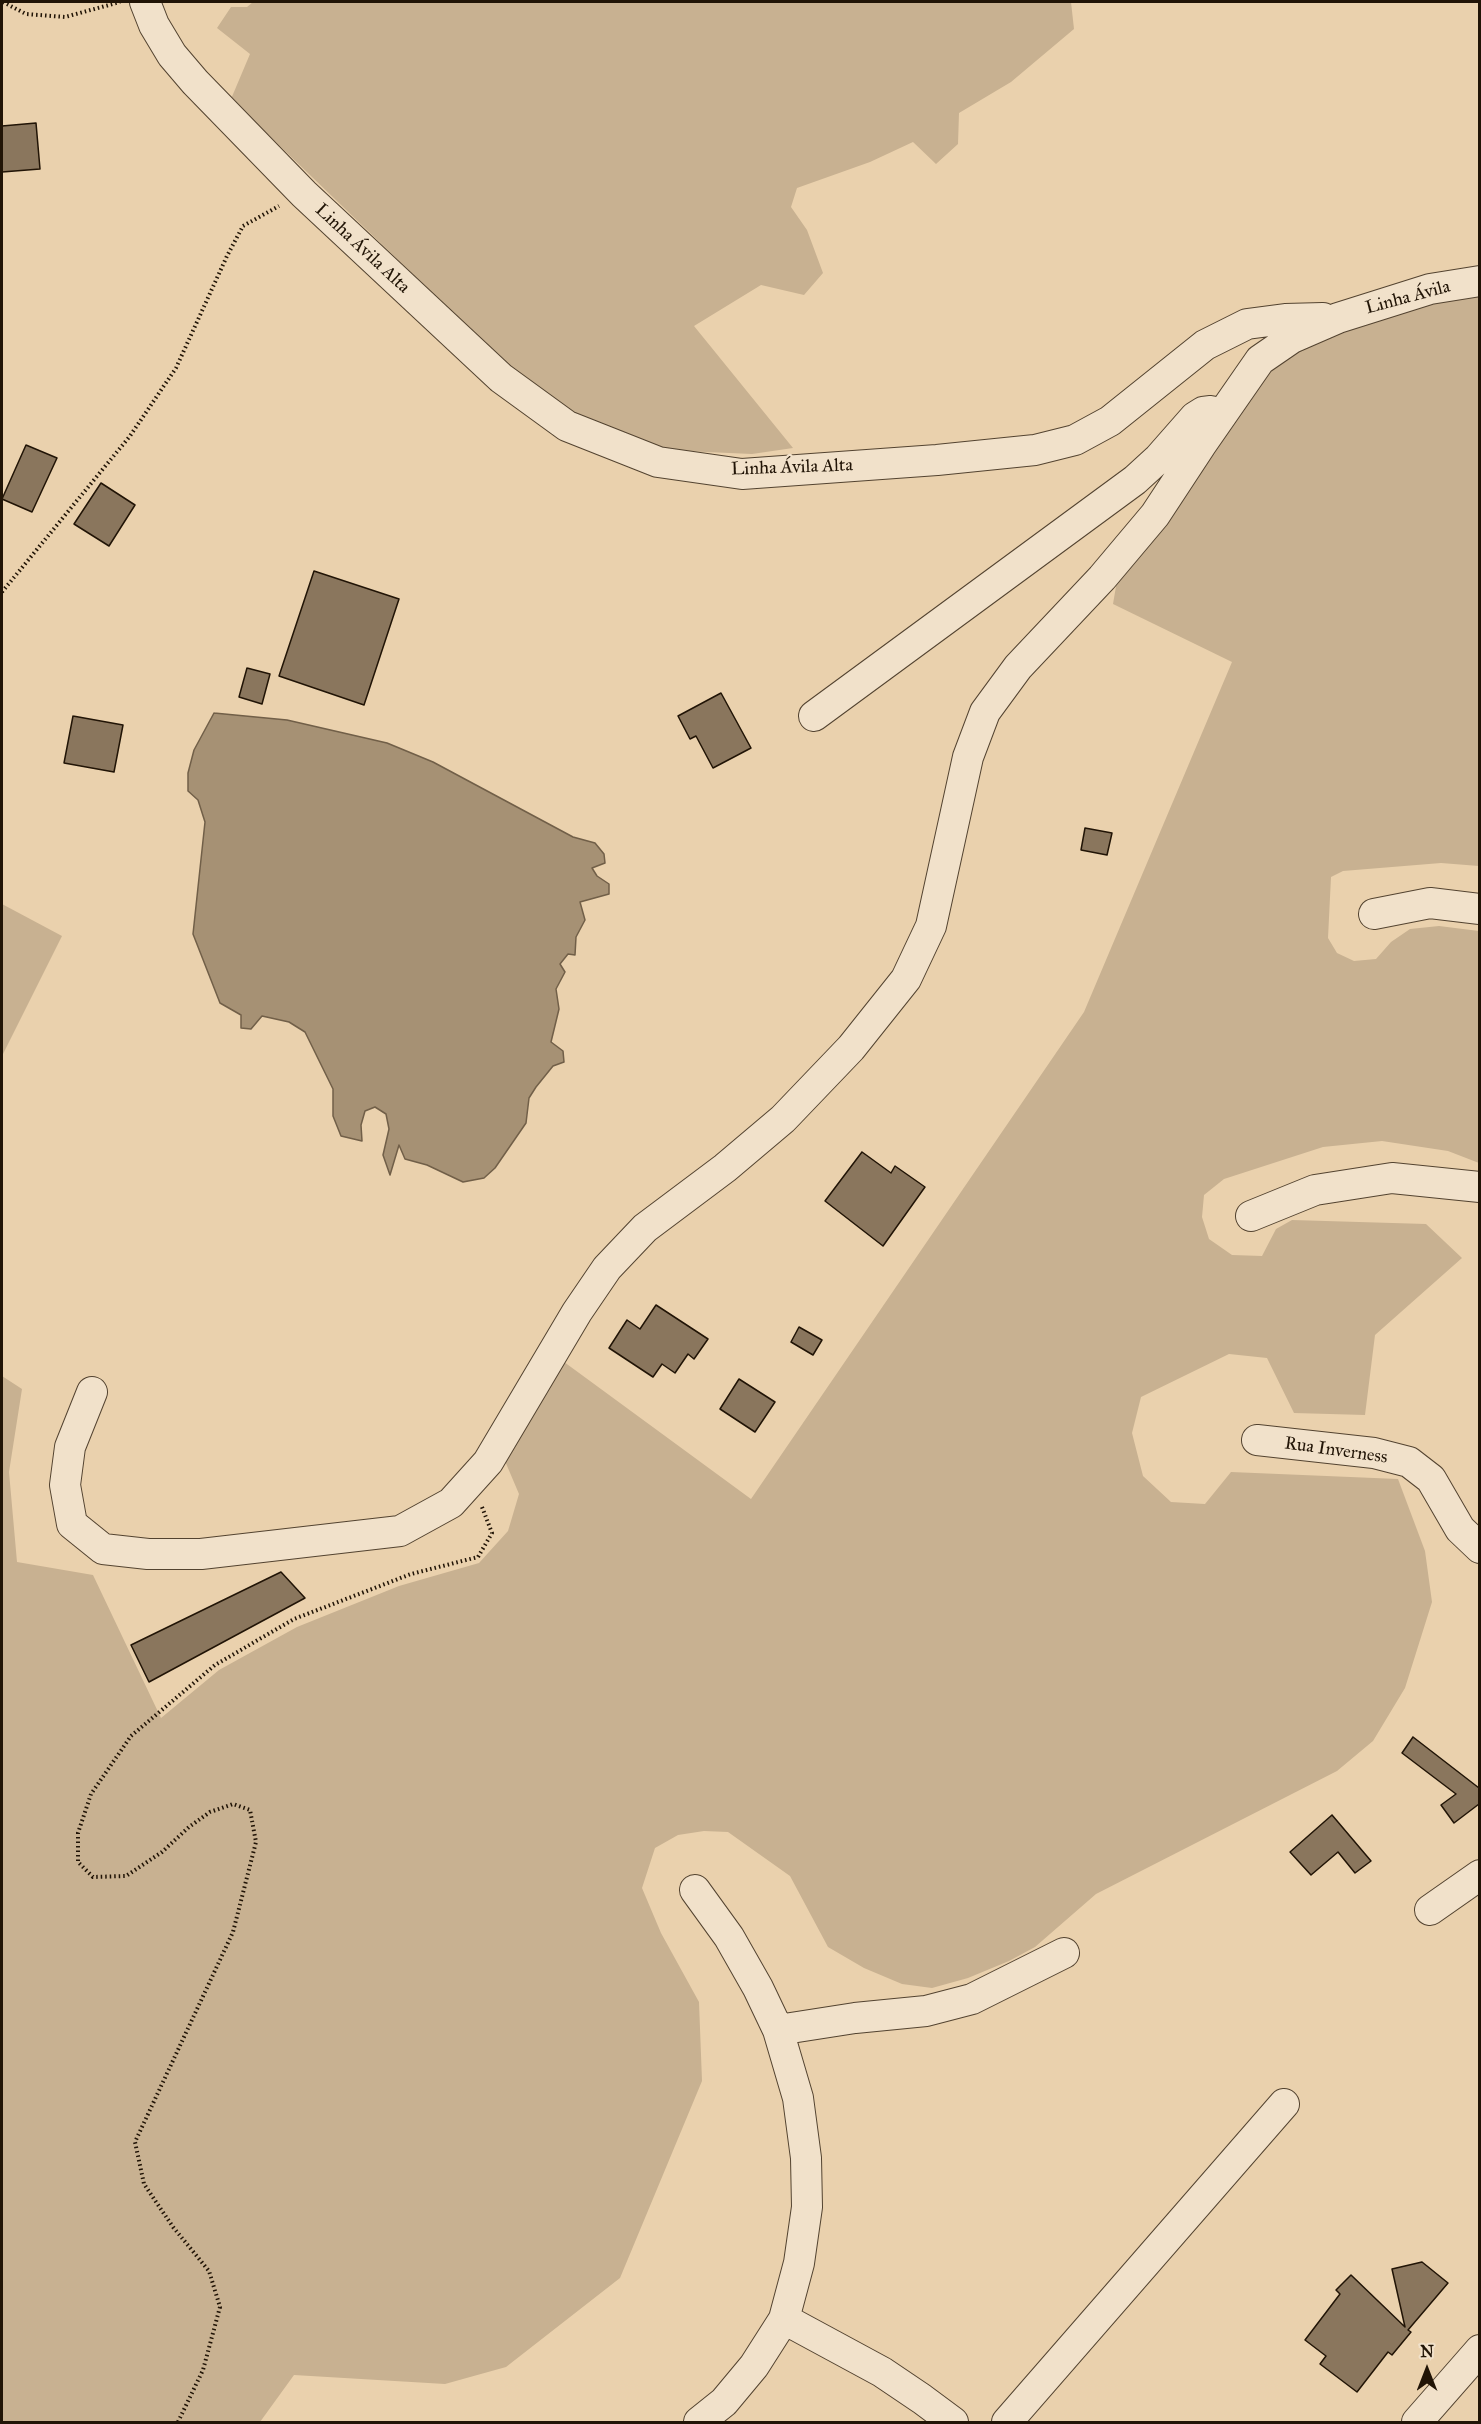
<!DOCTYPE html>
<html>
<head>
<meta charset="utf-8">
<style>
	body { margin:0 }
	#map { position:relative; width:1481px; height:2424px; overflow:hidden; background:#ead1ad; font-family:"IM FELL Great Primer",serif }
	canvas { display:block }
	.frame { position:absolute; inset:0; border:3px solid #211406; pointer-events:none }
	.north { position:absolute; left:1397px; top:2340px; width:60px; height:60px; -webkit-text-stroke:4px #f1e1ca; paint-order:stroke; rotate:0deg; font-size:16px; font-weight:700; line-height:24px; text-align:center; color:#211406 }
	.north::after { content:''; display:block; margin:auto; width:21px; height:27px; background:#211406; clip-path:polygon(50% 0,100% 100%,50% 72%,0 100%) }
</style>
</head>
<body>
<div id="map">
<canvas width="1481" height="2424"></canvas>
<div class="frame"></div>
<div class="north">N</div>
</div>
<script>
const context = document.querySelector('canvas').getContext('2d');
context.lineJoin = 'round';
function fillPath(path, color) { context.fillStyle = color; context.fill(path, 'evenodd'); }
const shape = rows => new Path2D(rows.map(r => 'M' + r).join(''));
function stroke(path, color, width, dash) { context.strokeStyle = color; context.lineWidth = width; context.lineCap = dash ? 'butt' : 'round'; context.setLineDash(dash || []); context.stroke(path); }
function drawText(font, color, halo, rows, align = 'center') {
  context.font = font + ' "IM FELL Great Primer",serif'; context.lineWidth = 4.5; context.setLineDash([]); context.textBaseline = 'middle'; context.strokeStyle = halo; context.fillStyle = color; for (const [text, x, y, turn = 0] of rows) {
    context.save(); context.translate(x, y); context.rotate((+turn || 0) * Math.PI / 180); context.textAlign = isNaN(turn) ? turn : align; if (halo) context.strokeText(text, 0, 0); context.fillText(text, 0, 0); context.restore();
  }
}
fillPath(shape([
	[253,2,1071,2,1074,29,1011,82,959,113,958,144,936,164,913,142,870,162,797,188,791,207,807,230,823,273,804,295,761,285,694,326,793,448,752,454,661,450,574,415,502,360,231,99,250,54,217,28,231,7,247,7],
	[1479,291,1479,866,1441,863,1343,871,1331,877,1328,938,1337,953,1354,961,1376,959,1391,942,1410,929,1439,926,1479,931,1479,1163,1448,1151,1382,1141,1323,1147,1224,1179,1204,1195,1202,1217,1209,1239,1232,1255,1262,1256,1276,1229,1292,1220,1426,1224,1462,1258,1375,1335,1365,1415,1294,1413,1267,1358,1229,1354,1141,1397,1132,1433,1143,1476,1171,1502,1205,1504,1231,1472,1398,1479,1425,1551,1432,1602,1405,1688,1373,1741,1337,1771,1096,1894,1035,1947,1009,1961,968,1978,932,1988,902,1984,864,1968,828,1947,790,1876,728,1832,704,1831,678,1835,655,1848,642,1888,661,1933,699,2002,702,2081,620,2278,506,2367,445,2384,294,2375,260,2422,2,2422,2,1376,22,1389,9,1472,17,1562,93,1575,161,1718,219,1670,297,1627,399,1586,479,1563,508,1531,519,1494,502,1454,560,1359,751,1499,1084,1012,1232,662,1113,604,1120,563,1269,368,1348,324],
	[2,904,62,936,2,1056]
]), '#c8b191');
const water = shape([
	[214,713,287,720,387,743,433,762,573,837,595,843,604,854,605,863,592,868,597,876,609,884,609,894,580,902,585,920,576,937,575,955,568,954,560,964,565,972,556,989,559,1009,551,1042,563,1051,564,1062,553,1066,536,1087,529,1098,526,1123,495,1168,484,1178,463,1182,427,1165,405,1159,399,1145,390,1175,383,1155,389,1129,386,1114,375,1107,365,1111,361,1125,362,1141,341,1136,333,1116,333,1089,305,1032,289,1022,262,1016,251,1029,241,1028,241,1015,220,1003,193,934,205,822,198,800,188,791,188,773,194,750,214,713]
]);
fillPath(water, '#a69174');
stroke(water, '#715f48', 1.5);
const building = shape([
	[36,123,40,169,2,172,2,126,36,123],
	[26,445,57,458,32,512,2,499,26,445],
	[101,483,135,505,109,546,74,524,101,483],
	[314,571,399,599,364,705,279,676,314,571],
	[247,668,270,674,262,704,239,697,247,668],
	[721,693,751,748,713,768,696,736,690,739,678,716,721,693],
	[73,716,123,725,114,772,64,763,73,716],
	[1085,828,1112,833,1107,855,1081,850,1085,828],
	[862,1152,891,1173,895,1166,925,1187,883,1246,825,1201,862,1152],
	[656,1305,708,1339,694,1359,688,1354,675,1373,662,1364,653,1377,609,1348,627,1320,640,1329,656,1305],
	[799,1327,822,1340,813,1355,791,1342,799,1327],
	[739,1379,775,1402,755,1432,720,1409,739,1379],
	[281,1572,305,1598,149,1682,131,1645,281,1572],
	[1413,1737,1479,1788,1479,1804,1454,1823,1441,1805,1456,1794,1402,1753,1413,1737],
	[1332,1815,1371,1861,1355,1873,1338,1852,1311,1875,1290,1852,1332,1815],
	[1422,2262,1448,2283,1408,2330,1411,2332,1392,2355,1388,2352,1357,2392,1320,2364,1326,2356,1305,2340,1340,2294,1336,2290,1351,2275,1405,2327,1392,2269,1422,2262]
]);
fillPath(building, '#8a765d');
stroke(building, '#211406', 1.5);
const minor = shape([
	[145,2,154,25,172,55,195,82,304,194,501,378,567,426,658,462,742,474,937,460,1035,450,1075,440,1110,421,1205,345,1247,324,1285,319,1323,318],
	[814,716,1135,480,1159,458,1195,417,1203,412,1211,411,1220,417],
	[1374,914,1430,903,1480,909],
	[1251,1216,1315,1190,1392,1178,1480,1187],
	[92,1392,70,1447,65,1485,72,1524,103,1549,148,1554,201,1554,400,1531,451,1503,488,1462,577,1312,607,1268,645,1228,725,1168,783,1119,851,1048,906,979,931,926,968,757,985,712,1018,667,1102,578,1155,515,1201,445,1260,360,1292,338,1338,318,1430,289,1480,281],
	[1257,1440,1374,1453,1409,1462,1431,1479,1460,1529,1480,1548],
	[695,1890,729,1937,758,1988,778,2030,798,2098,806,2158,807,2207,799,2263,784,2319,754,2366,724,2402,699,2422],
	[1430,1910,1480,1875],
	[778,2030,855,2018,926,2011,972,1999,1064,1953],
	[784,2319,882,2372,922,2399,953,2422],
	[1007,2422,1284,2104],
	[1417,2422,1480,2350]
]);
stroke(minor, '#534330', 32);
stroke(shape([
	[3,2,26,14,65,17,120,2],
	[2,592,130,436,176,368,227,256,243,226,279,206],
	[178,2422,203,2370,220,2307,209,2271,173,2227,144,2184,135,2142,233,1932,256,1842,250,1810,233,1804,210,1812,189,1827,162,1852,126,1876,93,1877,78,1862,78,1833,91,1794,131,1736,215,1665,294,1619,411,1574,478,1557,492,1533,482,1507]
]), '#211406', 4, [1.5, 3]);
stroke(minor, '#f1e1ca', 30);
drawText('18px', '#211406', '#f1e1ca', [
	["Linha Ávila Alta",362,249,43],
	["Linha Ávila",1408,298,-15],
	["Linha Ávila Alta",792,468,-2],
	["Rua Inverness",1336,1451,8]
]);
</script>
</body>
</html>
